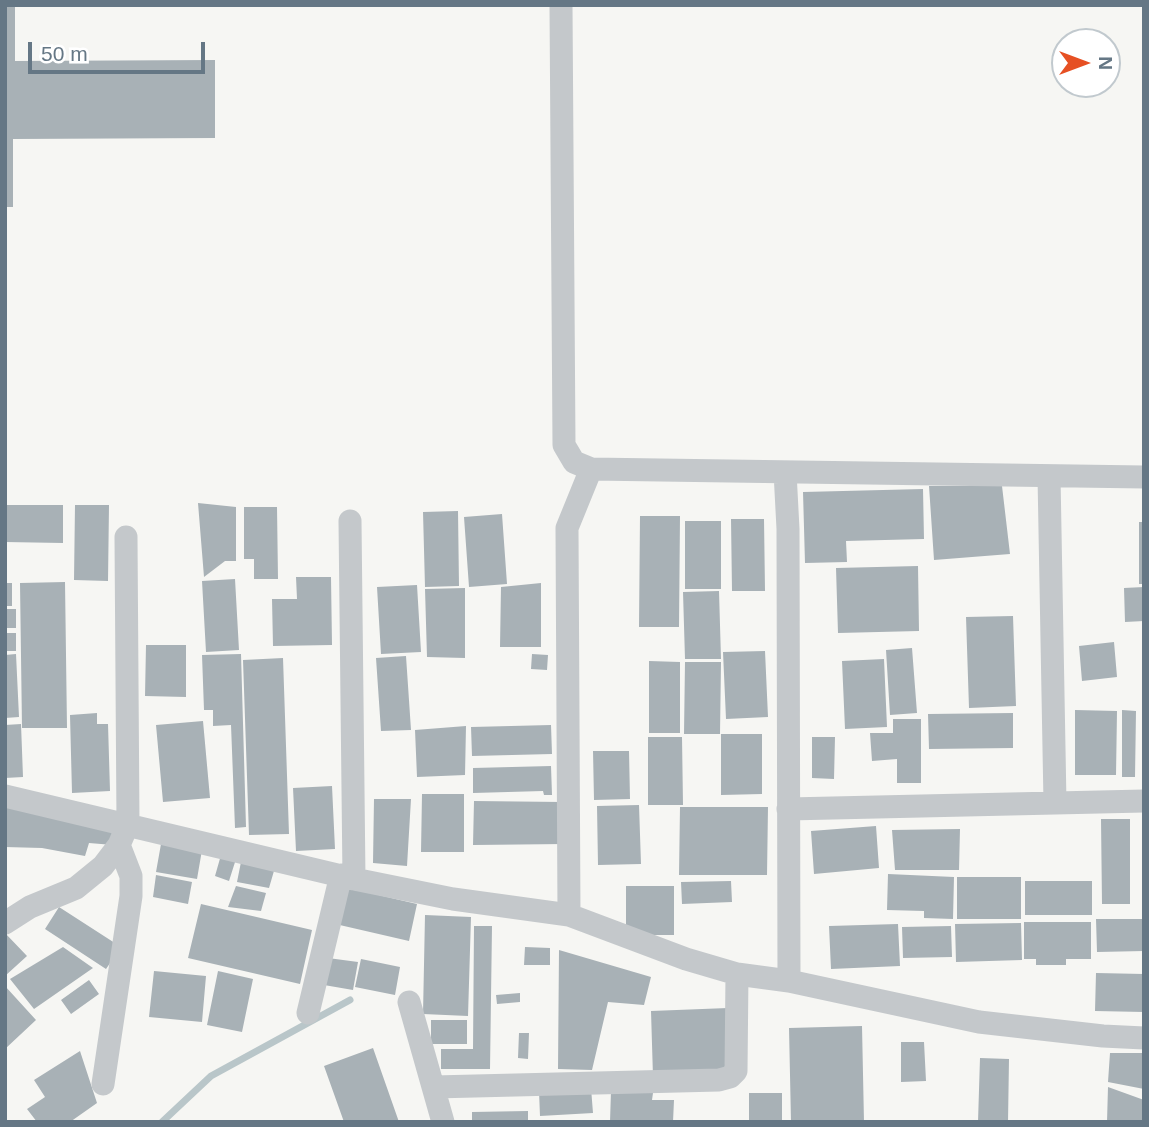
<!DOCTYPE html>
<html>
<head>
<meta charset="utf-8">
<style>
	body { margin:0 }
	#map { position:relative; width:1149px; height:1127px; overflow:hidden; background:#f6f6f3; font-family:Arial,sans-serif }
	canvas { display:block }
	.frame { position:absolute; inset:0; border:7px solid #657785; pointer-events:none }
	.north { position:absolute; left:1051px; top:28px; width:70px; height:70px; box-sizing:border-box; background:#fff; border:2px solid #c1c9ce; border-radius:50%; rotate:90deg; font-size:19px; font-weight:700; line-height:28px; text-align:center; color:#657785 }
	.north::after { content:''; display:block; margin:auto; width:24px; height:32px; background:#e65023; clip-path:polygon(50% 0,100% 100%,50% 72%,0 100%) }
	.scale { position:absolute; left:28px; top:42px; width:177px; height:32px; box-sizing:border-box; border:4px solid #657785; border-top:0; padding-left:9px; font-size:21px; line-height:24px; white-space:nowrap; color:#657785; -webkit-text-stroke:5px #fff; paint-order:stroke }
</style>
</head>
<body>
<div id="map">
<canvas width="1149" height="1127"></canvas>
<div class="frame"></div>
<div class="north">N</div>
<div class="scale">50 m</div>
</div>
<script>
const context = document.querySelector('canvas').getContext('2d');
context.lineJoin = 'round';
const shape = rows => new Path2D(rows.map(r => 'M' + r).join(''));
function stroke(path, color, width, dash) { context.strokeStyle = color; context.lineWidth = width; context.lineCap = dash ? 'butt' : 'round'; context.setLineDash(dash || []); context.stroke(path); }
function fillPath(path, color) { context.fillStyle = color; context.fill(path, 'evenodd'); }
stroke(shape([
	[162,1122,211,1076,350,1000]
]), '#b9c6c9', 7);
fillPath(shape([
	[5,5,15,5,15,61,215,60,215,138,13,139,13,207,5,207],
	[929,486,1002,486,1010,554,934,560],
	[923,489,924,539,846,541,847,562,805,563,803,492],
	[198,503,236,507,236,561,225,561,204,577],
	[5,505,63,505,63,543,5,542],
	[75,505,109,505,108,581,74,580],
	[244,507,277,507,278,579,254,579,254,559,244,559],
	[458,511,459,586,425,587,423,512],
	[502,514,507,584,469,587,464,517],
	[640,516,680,516,679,627,639,627],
	[731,519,764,519,765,591,732,591],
	[685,521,721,521,721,589,685,589],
	[1139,522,1144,522,1144,584,1139,584],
	[918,566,919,631,838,633,836,568],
	[296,577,331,577,332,645,273,646,272,599,297,599],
	[235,579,239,650,206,652,202,581],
	[65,582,67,728,22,728,20,583],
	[5,583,12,583,12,606,5,606],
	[541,583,541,647,500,647,501,587],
	[417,585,421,652,381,654,377,587],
	[1144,587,1144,621,1125,622,1124,588],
	[465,588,465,658,427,657,425,589],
	[719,591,721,659,685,659,683,592],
	[5,609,16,609,16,628,5,628],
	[1013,616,1016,706,969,708,966,617],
	[5,633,16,633,16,651,5,651],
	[1114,642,1117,677,1082,681,1079,646],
	[146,645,186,645,186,697,145,696],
	[912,648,917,713,890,715,886,650],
	[765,651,768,717,726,719,723,652],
	[16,654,19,717,5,718,5,655],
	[241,654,246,827,235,828,231,725,213,726,213,710,204,710,202,655],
	[532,654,548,655,547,670,531,669],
	[406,656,411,730,381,731,376,658],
	[283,658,289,834,249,835,243,660],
	[884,659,887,727,845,729,842,661],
	[649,661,680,662,680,733,649,733],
	[685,662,721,662,720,734,684,734],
	[1075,710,1117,711,1116,775,1075,775],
	[1122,710,1136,711,1135,777,1122,777],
	[97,713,97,724,108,724,110,791,72,793,70,715],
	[1013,713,1013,748,929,749,928,714],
	[893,719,921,719,921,783,897,783,897,759,872,761,870,733,893,733],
	[203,721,210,798,163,802,156,725],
	[21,724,23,777,5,778,5,725],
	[551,725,552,754,472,756,471,727],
	[466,726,465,775,417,777,415,730],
	[721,734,762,734,762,794,721,795],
	[648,737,682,737,683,805,648,805],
	[812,737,835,737,834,779,812,778],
	[593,751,629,751,630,799,594,800],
	[551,766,552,795,544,795,543,791,473,793,473,768],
	[332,786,335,849,296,851,293,788],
	[422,794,464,794,464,852,421,852],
	[374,799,411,799,407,866,373,863],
	[474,801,562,802,564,844,473,845],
	[5,804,111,824,113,845,89,843,85,856,42,848,5,847],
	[639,805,641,864,598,865,597,806],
	[680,807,768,807,767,875,679,875],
	[1101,819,1130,819,1130,904,1102,904],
	[876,826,879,868,814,874,811,831],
	[960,829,959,870,895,870,892,830],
	[161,844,202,850,197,879,156,872],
	[221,855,236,859,229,881,215,876],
	[242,857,276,864,269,888,237,882],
	[888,874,954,877,953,919,924,918,924,911,887,910],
	[156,875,192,882,188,904,153,897],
	[957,877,1021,877,1021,919,957,919],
	[731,881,732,902,682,904,681,882],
	[1025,881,1092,881,1092,915,1025,915],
	[236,886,266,893,261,911,228,907],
	[340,886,417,904,409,941,331,923],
	[626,886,674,886,674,935,626,935],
	[201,904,312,930,300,984,188,958],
	[59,907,121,947,106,969,45,929],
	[425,915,471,917,468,1016,423,1014],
	[1096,919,1144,919,1144,951,1097,952],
	[1024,922,1091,922,1091,959,1066,959,1066,965,1036,965,1036,959,1024,959],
	[1021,923,1022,960,956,962,955,924],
	[898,924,900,966,831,969,829,926],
	[474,926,492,926,490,1069,441,1069,441,1049,473,1049],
	[951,926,952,957,903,958,902,927],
	[5,933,27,956,5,976],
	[63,947,93,968,34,1009,10,979],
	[525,947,550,948,550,965,524,965],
	[559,950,651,977,644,1005,608,1002,592,1070,558,1069],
	[328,958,358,962,353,990,324,985],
	[361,959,400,967,395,995,355,987],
	[154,971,206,976,202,1022,149,1017],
	[218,971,253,979,242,1032,207,1025],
	[1096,973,1144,974,1144,1012,1095,1011],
	[89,980,99,994,71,1014,61,1000],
	[5,986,36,1020,5,1049],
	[520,993,520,1002,497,1004,496,995],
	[728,1008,730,1074,653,1077,651,1011],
	[431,1020,467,1020,467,1044,431,1044],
	[862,1026,864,1122,791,1122,789,1028],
	[519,1033,529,1033,528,1059,518,1058],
	[901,1042,924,1042,926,1081,901,1082],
	[373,1048,399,1122,344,1122,324,1066],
	[80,1051,97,1103,70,1122,37,1122,27,1109,45,1097,34,1080],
	[1110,1053,1144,1053,1144,1089,1108,1082],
	[980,1058,1009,1059,1008,1122,978,1122],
	[1108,1087,1144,1100,1144,1122,1107,1122],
	[591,1088,593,1113,540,1116,539,1091],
	[611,1091,653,1093,652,1100,674,1100,673,1122,610,1122],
	[749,1093,782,1093,782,1122,749,1122],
	[528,1111,528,1122,472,1122,472,1112]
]), '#a8b1b6');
stroke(shape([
	[561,5,564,445,574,462,591,469,1144,477],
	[785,472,788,529,789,981],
	[1049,476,1055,803],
	[350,521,354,879],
	[5,796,354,879,453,899,569,915,686,959,737,974,789,981,979,1022,1103,1036,1144,1038],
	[788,809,1144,801],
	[569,915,567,528,591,469],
	[5,923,30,907,76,888,103,866,119,845,128,824,126,537],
	[409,1002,443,1122],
	[308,1013,341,875],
	[103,1084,131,896,131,876,119,845],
	[434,1087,719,1080,730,1077,736,1071,737,974]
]), '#c4c8cb', 23);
</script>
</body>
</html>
